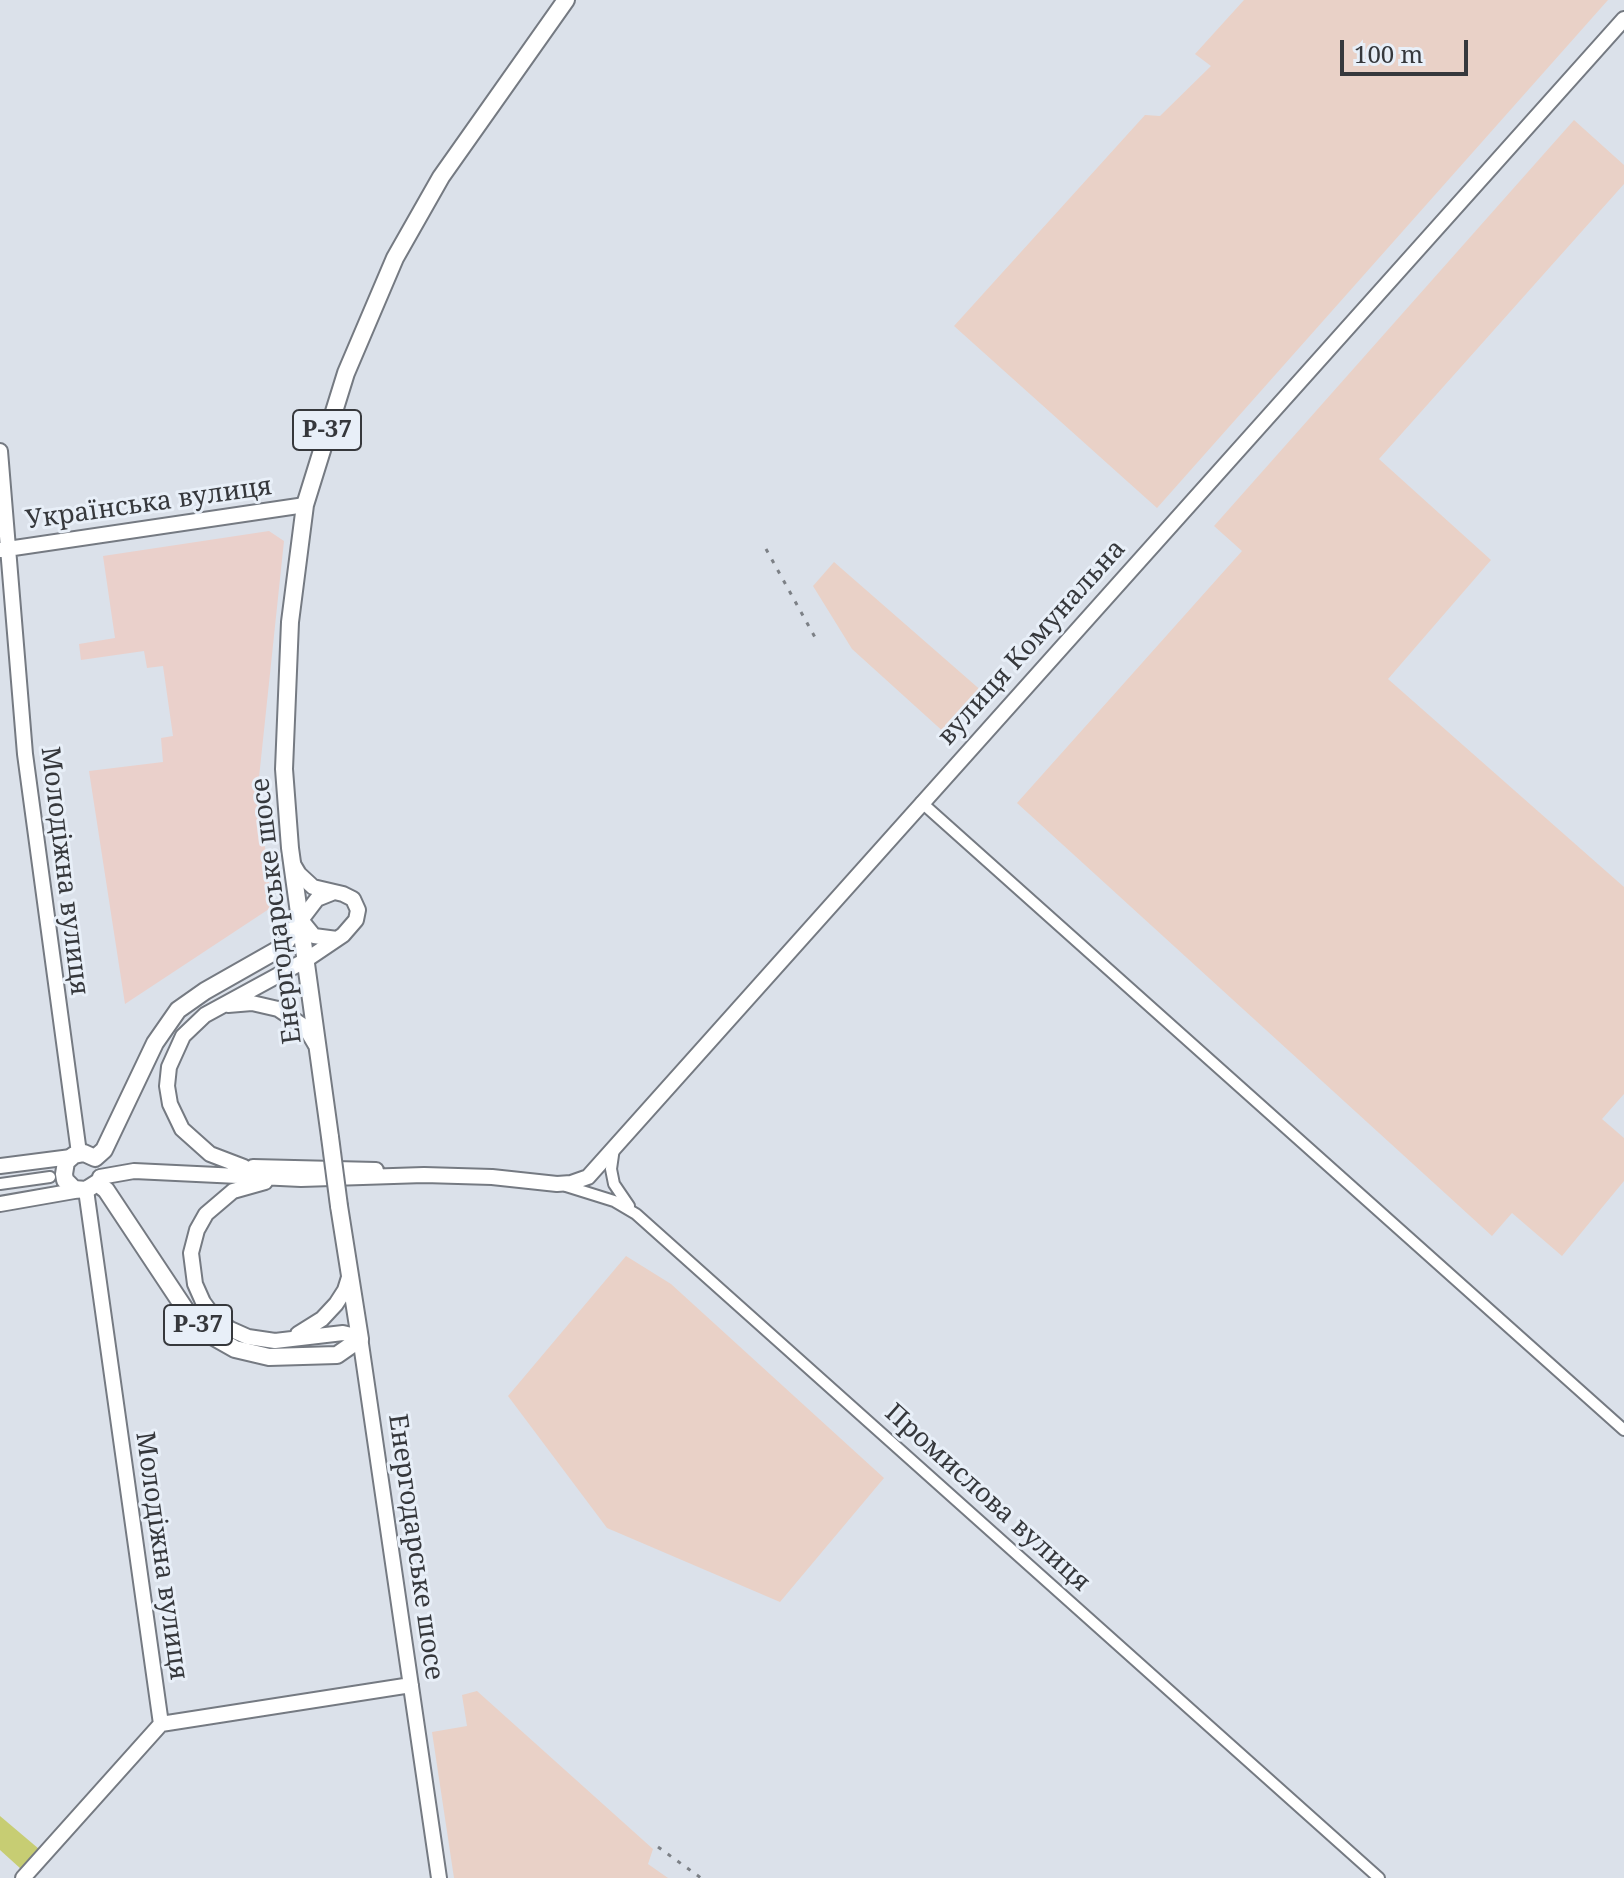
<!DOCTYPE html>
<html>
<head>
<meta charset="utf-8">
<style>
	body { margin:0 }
	#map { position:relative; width:1624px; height:1878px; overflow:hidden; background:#dbe1ea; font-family:"Noto Serif",serif }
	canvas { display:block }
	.scale { position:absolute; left:1340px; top:40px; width:128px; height:36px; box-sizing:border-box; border:4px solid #36383c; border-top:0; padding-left:10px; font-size:24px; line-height:28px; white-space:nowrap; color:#36383c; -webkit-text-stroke:6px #e8eff8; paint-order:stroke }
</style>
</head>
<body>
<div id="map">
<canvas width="1624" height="1878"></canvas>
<div class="scale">100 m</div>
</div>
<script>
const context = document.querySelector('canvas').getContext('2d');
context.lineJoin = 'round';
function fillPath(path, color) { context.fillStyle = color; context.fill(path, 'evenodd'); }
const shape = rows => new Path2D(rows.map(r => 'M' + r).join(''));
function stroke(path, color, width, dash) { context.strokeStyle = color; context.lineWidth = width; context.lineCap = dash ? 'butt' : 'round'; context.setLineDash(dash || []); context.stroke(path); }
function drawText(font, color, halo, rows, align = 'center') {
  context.font = font + ' "Noto Serif",serif'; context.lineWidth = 6; context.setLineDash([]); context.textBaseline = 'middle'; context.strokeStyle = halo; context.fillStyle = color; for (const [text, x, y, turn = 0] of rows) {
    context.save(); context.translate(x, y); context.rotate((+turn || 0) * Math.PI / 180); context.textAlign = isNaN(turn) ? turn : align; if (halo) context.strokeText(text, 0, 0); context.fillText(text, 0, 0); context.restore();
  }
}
fillPath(shape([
	[269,531,284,541,258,787,272,907,125,1004,89,771,163,762,161,738,173,736,163,666,147,668,144,651,81,660,79,644,115,638,103,556]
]), '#ead0cb');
fillPath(shape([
	[1244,0,1608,0,1157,508,954,326,1145,115,1160,116,1211,66,1195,54],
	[1574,120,1624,165,1624,184,1379,459,1491,560,1388,679,1624,887,1624,1094,1602,1119,1624,1138,1624,1181,1562,1256,1512,1213,1492,1236,1017,803,1242,551,1214,526],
	[834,562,984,693,947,735,852,649,813,586],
	[626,1256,671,1284,884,1478,780,1602,607,1528,508,1396],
	[477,1691,653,1849,648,1864,668,1878,454,1878,432,1732,467,1726,462,1695]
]), '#e9d1c7');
fillPath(shape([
	[0,1816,39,1849,21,1869,0,1850]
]), '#c7cd73');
const street = shape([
	[921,802,1624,1430],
	[614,1148,611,1169,614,1184,629,1206],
	[0,1184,50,1177],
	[566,1186,614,1201,636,1214,1379,1878]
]);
const secondary = shape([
	[0,451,25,754,79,1153],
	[0,550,305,505],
	[332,893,317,899,301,920,314,936,337,939],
	[228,1005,252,1003,278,1009,305,1027,315,1044],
	[0,1166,71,1157],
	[244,1167,210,1154,182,1129,170,1104,167,1086,169,1067,183,1036,205,1015,306,960,343,935,356,920,358,910,353,899,343,894,313,887,299,874,293,864],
	[253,1167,376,1170],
	[100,1177,134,1171,301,1179,424,1175,492,1177,557,1184,571,1183,588,1177,1624,19],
	[265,1182,233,1191,206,1214,197,1230,191,1253,195,1284,203,1302,214,1317,230,1329,248,1337,275,1341,343,1333,360,1337,439,1878],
	[0,1204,80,1190],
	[298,1334,322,1319,336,1304,345,1290,350,1274],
	[161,1724,411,1685],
	[23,1878,161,1724,86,1190]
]);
const primary = shape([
	[301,920,286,942,279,949,205,991,178,1010,155,1043,104,1150,95,1158,84,1153,74,1155,66,1162,64,1174,65,1180,74,1189,86,1190,97,1183,106,1190,187,1312,205,1332,235,1349,269,1357,337,1355,360,1339,339,1206],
	[330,1137,290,848,284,769,290,622,305,505,346,373,395,258,441,177,566,0]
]);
stroke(street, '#757a82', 14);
stroke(secondary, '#757a82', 18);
stroke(primary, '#757a82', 20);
stroke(street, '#fff', 10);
stroke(secondary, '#fff', 14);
stroke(primary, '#fff', 16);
stroke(shape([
	[766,549,816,639],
	[658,1847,701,1878]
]), '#7c8086', 3, [4, 8]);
const primaryBridge = shape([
	[330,1137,339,1206]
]);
stroke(primaryBridge, '#757a82', 20, []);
stroke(primaryBridge, '#fff', 16);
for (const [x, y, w] of [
	[327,430,68],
	[198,1325,68]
]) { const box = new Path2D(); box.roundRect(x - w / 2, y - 20, w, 40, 6); context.fillStyle = '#e8eff8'; context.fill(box); stroke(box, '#36383c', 2); }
drawText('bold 24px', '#36383c', null, [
	["Р-37",327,430],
	["Р-37",198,1325]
]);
drawText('26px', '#36383c', '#e8eff8', [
	["Українська вулиця",149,504,-8],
	["вулиця Комунальна",1032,643,-48],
	["Молодіжна вулиця",64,871,83],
	["Енергодарське шосе",277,911,-97],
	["Промислова вулиця",987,1498,42],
	["Енергодарське шосе",415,1547,82],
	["Молодіжна вулиця",161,1556,82]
]);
</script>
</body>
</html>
